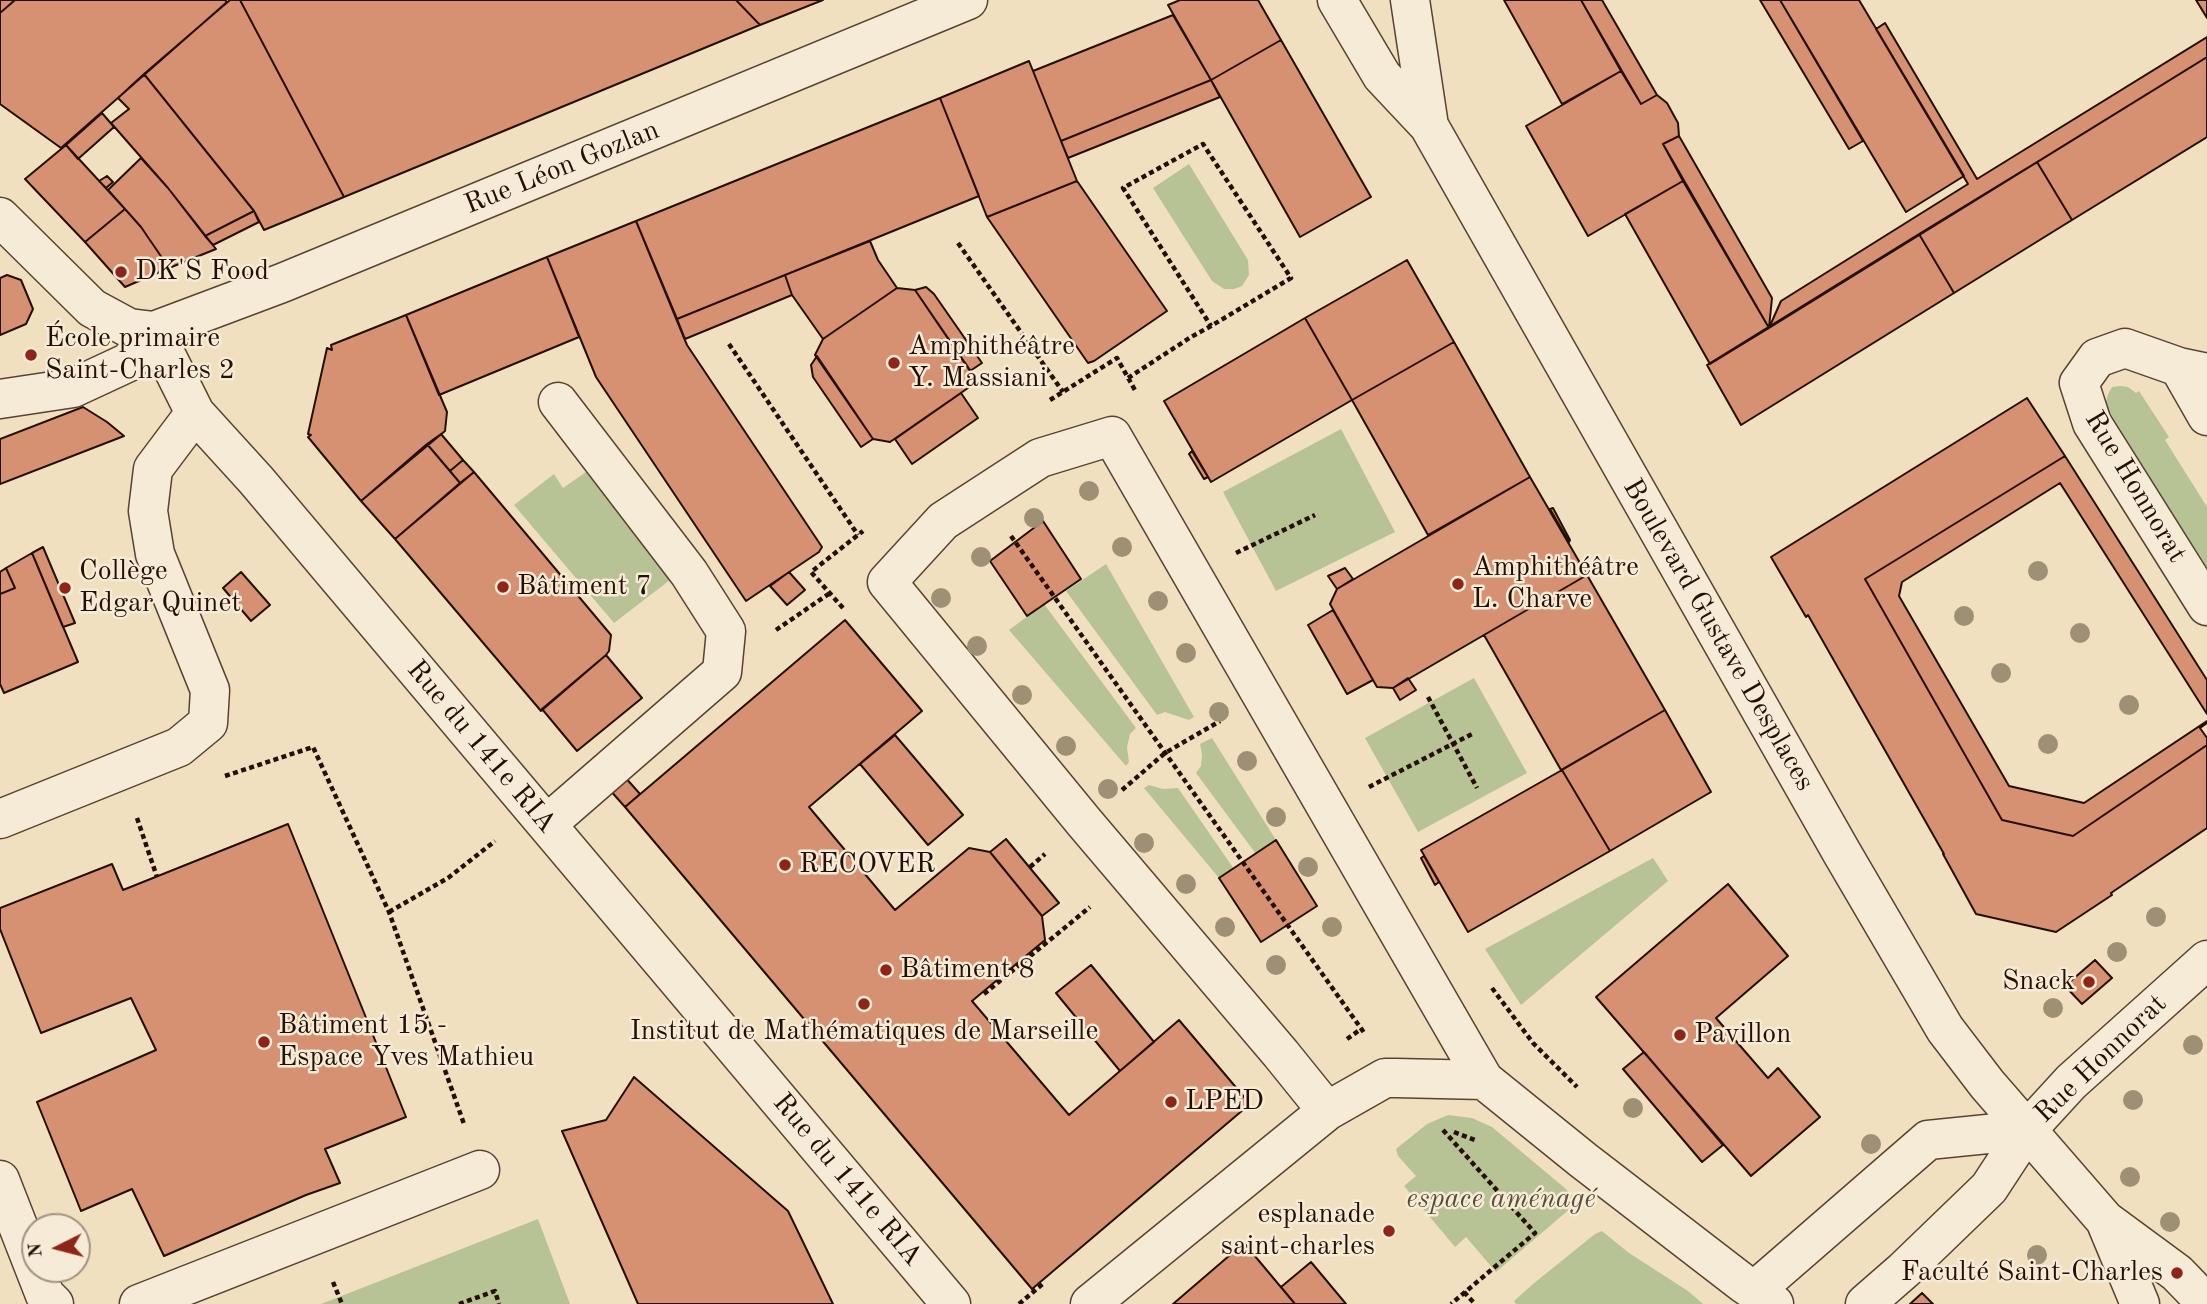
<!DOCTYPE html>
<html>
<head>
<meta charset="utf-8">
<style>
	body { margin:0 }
	#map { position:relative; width:2207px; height:1304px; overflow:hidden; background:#f1e0c0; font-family:"Old Standard TT",serif }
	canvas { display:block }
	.north { position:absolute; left:21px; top:1213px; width:70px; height:70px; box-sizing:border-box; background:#f6ebd6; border:2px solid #a29382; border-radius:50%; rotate:264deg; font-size:19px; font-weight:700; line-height:28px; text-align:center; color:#250f04 }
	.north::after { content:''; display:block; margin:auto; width:24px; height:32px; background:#8f2418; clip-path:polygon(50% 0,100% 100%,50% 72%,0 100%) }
</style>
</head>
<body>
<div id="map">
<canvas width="2207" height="1304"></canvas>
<div class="north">N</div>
</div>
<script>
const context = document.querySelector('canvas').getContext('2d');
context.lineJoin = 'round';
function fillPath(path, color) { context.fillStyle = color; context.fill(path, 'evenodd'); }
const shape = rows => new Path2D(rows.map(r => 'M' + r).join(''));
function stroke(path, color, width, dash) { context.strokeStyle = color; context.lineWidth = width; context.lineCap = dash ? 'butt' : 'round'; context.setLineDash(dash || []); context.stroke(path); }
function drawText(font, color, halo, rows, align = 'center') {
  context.font = font + ' "Old Standard TT",serif'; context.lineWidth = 5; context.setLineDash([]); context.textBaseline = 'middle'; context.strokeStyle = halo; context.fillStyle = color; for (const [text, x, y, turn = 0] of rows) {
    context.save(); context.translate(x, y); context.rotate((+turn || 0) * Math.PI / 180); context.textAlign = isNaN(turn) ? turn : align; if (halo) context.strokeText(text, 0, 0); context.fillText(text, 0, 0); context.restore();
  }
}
fillPath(shape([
	[1189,164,1248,260,1249,275,1242,286,1234,289,1224,289,1212,281,1153,188],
	[2121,386,2128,387,2136,393,2139,391,2169,437,2165,440,2207,507,2207,570,2108,409,2106,402,2108,394,2112,387],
	[1341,429,1395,532,1276,591,1223,492],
	[586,472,670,580,614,623,514,505,554,474,563,488],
	[1106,564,1194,717,1189,720,1165,712,1157,715,1066,591],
	[1044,604,1136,728,1130,734,1127,747,1129,762,1126,766,1009,630],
	[1474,678,1527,773,1418,832,1365,738],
	[1212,738,1276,840,1256,854,1196,773,1201,766,1202,755,1200,744],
	[1149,785,1163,789,1178,788,1234,869,1219,878,1144,788],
	[1653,858,1668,881,1521,1005,1485,949],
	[1448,1115,1472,1118,1492,1127,1566,1189,1578,1202,1496,1272,1466,1237,1455,1247,1404,1186,1416,1176,1398,1156,1396,1149,1427,1124],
	[538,1219,570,1304,321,1304],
	[1602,1231,1629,1253,1688,1291,1703,1304,1516,1304,1514,1301,1533,1284,1595,1234]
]), '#b7c395');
const building = shape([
	[0,0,15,0,0,13,0,0],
	[15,0,225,0,227,2,61,148,0,104,0,13,15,0],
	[230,0,240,0,344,197,264,230,254,211,144,74,230,0],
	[240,0,736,0,760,25,344,197,240,0],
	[736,0,823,0,760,25,736,0],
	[1180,0,1258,0,1281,40,1211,80,1168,5,1180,0],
	[1504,0,1581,0,1621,71,1562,104,1504,0],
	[1581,0,1602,0,1657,95,1641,104,1581,0],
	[1760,0,1780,0,1863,141,1849,149,1760,0],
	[1780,0,1859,0,1964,176,1906,212,1780,0],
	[2196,0,2207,0,2207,18,2196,0],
	[1173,15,1211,80,1061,141,1033,71,1173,15],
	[1885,23,1977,179,2207,37,2207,57,1769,328,1781,301,1968,184,1876,29,1885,23],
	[1281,40,1371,197,1300,237,1211,80,1281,40],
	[2207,57,2207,137,2072,220,2037,162,2207,57],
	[1029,61,1077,181,987,217,940,98,1029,61],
	[1621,71,1641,104,1657,95,1667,103,1678,123,1679,136,1663,144,1683,181,1588,236,1526,126,1621,71],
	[144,74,254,211,205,236,168,188,111,123,129,109,118,98,144,74],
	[1211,80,1220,97,1068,158,1061,141,1211,80],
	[940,98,979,196,677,319,636,221,940,98],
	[102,113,114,127,78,159,66,145,102,113],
	[1679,136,1772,298,1769,328,1663,144,1679,136],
	[66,145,125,209,85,242,25,179,66,145],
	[141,158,168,188,216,249,169,268,141,227,108,190,141,158],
	[2037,162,2072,220,1954,293,1919,234,2037,162],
	[107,176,113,182,106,188,99,181,107,176],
	[1077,181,1167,311,1094,361,1088,363,987,217,1077,181],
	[1683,181,1769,328,1710,364,1625,214,1683,181],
	[125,209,141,227,169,268,125,287,85,242,125,209],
	[254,211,259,222,213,245,205,236,254,211],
	[636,221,687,345,822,547,819,552,746,601,596,377,547,257,636,221],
	[1919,234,1954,293,1741,425,1707,365,1919,234],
	[870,241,878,260,897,288,823,339,792,295,785,275,870,241],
	[547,257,579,337,439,395,406,315,547,257],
	[1407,260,1454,342,1352,400,1305,318,1407,260],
	[7,275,21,280,33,309,26,324,0,335,0,278,7,275],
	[785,275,792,295,685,339,677,319,785,275],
	[926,287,934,294,982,363,970,371,915,290,926,287],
	[897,288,915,290,972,373,968,388,890,442,873,439,815,355,823,339,897,288],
	[406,315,447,412,445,431,361,501,308,437,311,435,308,434,327,348,332,350,331,345,406,315],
	[1305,318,1352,400,1211,482,1164,401,1305,318],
	[1454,342,1530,477,1428,535,1352,400,1454,342],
	[817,356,873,439,861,447,813,377,811,365,817,356],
	[961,393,978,418,912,464,895,439,961,393],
	[2027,398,2065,456,1865,579,2002,820,2073,836,2207,745,2207,828,2111,893,2112,895,2056,932,1976,914,1943,854,1944,854,1808,615,1806,617,1771,557,2027,398],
	[83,407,107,422,124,436,0,484,0,439,83,407],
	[441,434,463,460,450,471,427,444,441,434],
	[427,444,460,483,395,539,361,501,427,444],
	[1192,451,1208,477,1204,479,1189,454,1192,451],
	[2065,456,2207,680,2207,714,2060,483,1902,582,1899,596,2009,786,2084,803,2207,721,2207,723,2200,728,2207,738,2207,745,2073,836,2002,820,1865,579,2065,456],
	[463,460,474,472,460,483,450,471,463,460],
	[474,472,611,635,609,651,606,655,541,711,395,539,474,472],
	[1530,477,1587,575,1393,688,1377,687,1330,604,1337,589,1530,477],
	[1553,508,1570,540,1569,542,1550,509,1553,508],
	[1043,521,1081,579,1027,616,990,561,1043,521],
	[43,547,75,623,63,627,32,553,43,547],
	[32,553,78,662,4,693,0,684,0,594,15,588,6,568,32,553],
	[6,568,15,588,0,594,0,572,6,568],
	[1345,568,1353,579,1337,589,1328,576,1345,568],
	[241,572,270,605,251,621,223,588,241,572],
	[789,572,805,590,787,605,770,586,789,572],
	[1587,575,1665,710,1561,770,1484,635,1587,575],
	[1333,610,1373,680,1347,694,1308,625,1333,610],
	[845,620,922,711,809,807,895,910,969,848,990,852,1042,916,1045,940,972,1001,1069,1115,1179,1020,1250,1104,1032,1289,625,807,845,620],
	[606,655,642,698,577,751,542,709,606,655],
	[1408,678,1416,690,1400,700,1393,688,1408,678],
	[1665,710,1711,792,1610,851,1562,770,1665,710],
	[895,735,963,815,928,845,860,764,895,735],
	[1562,770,1610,851,1468,932,1421,850,1562,770],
	[624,776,640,794,625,807,609,789,624,776],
	[288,824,406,1117,325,1149,340,1183,306,1195,164,1256,132,1189,81,1211,37,1102,156,1050,131,998,41,1033,0,929,0,908,112,864,123,890,288,824],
	[1006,839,1059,903,1042,916,990,852,1006,839],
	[1276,840,1317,906,1261,942,1219,878,1276,840],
	[1424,856,1439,882,1435,885,1421,858,1424,856],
	[1728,884,1788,956,1716,1018,1768,1078,1778,1068,1820,1117,1751,1176,1596,997,1728,884],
	[2095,960,2112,978,2082,1004,2065,986,2095,960],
	[1091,965,1154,1042,1120,1071,1056,993,1091,965],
	[1644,1052,1723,1145,1702,1162,1623,1069,1644,1052],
	[634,1077,788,1211,833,1304,638,1304,562,1131,606,1120,634,1077],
	[1244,1243,1295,1304,1173,1304,1244,1243],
	[1311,1262,1346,1304,1295,1304,1281,1287,1311,1262],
	[1922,1293,1933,1304,1910,1304,1922,1293]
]);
fillPath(building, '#d59171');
stroke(building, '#250f04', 2);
const minor = shape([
	[1337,0,1382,76,1429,126,1842,853,1945,1029,1987,1084,2105,1220,2177,1273,2207,1304],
	[1410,0,1429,126],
	[0,217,92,308,129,328,154,331,282,283,968,0],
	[154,331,195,413,256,480,951,1304],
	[2179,367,2207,416],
	[2207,373,2179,367,2125,348,2097,358,2079,383,2092,423,2207,606],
	[0,399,73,388,129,362,154,331],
	[0,819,179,747,208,723,210,690,155,554,148,511,153,469,195,413],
	[547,824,722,672,726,631,689,573,558,402],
	[1327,1111,1281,1054,1084,822,887,582,943,521,1040,458,1112,436,1484,1080],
	[0,1180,45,1295,54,1304],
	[2105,1220,2140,1304],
	[1754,1291,1928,1140,2027,1130],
	[139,1304,480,1170],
	[1090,1304,1327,1111,1385,1078,1396,1078,1484,1080,1583,1160,1744,1284,1774,1304],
	[1865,1304,1904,1270,1989,1188,2027,1130,2071,1082,2207,960]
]);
stroke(minor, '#584333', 41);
stroke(shape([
	[958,243,1063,392],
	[729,344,858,535],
	[1128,378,1191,337,1211,326,1291,278,1203,144,1123,188,1211,326],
	[1050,400,1117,358,1136,392],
	[1011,536,1365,1034],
	[1236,553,1315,515],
	[843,608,811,572,863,531],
	[776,630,830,593],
	[1428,697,1477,788],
	[225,776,313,747,389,912,464,1124],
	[1369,787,1472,734],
	[1122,790,1165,753,1220,721],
	[137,818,157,877],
	[1030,867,1045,854],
	[389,912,448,878,495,841],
	[1492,988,1533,1043,1577,1087],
	[984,994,1090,907],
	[1347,1039,1361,1029],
	[1443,1130,1535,1233,1451,1304],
	[1454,1132,1475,1140],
	[333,1282,342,1304],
	[1464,1292,1475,1304],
	[459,1304,495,1291,499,1304],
	[1019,1304,1045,1282]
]), '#250f04', 4.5, [5, 3.5]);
stroke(minor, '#f6ebd6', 38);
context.fillStyle = '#9d9075';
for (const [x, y] of [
	[1089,491],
	[1034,518],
	[1122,547],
	[981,557],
	[2038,571],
	[941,598],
	[1158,601],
	[1964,616],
	[2080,633],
	[977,646],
	[1186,653],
	[2001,673],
	[1022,695],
	[2129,705],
	[1219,712],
	[2048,744],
	[1066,746],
	[1247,761],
	[1108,789],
	[1276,817],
	[1144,843],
	[1308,867],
	[1186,884],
	[2156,917],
	[1225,927],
	[1332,927],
	[2117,952],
	[1276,965],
	[2053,1008],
	[2193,1045],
	[2133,1100],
	[1633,1108],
	[1871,1144],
	[2130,1177],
	[2170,1222],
	[2037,1255]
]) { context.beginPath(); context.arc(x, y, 10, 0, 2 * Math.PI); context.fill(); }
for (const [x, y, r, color] of [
	[121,272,7,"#8f2418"],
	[31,355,7,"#8f2418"],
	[894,363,7,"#8f2418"],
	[1458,584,7,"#8f2418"],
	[503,587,7,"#8f2418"],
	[65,588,7,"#8f2418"],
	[785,865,7,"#8f2418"],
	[886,970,7,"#8f2418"],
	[2089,982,7,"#8f2418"],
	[864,1004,7,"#8f2418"],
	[1680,1035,7,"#8f2418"],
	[264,1042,7,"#8f2418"],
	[1171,1102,7,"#8f2418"],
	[1389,1231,7,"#8f2418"],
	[2177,1273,7,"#8f2418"]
]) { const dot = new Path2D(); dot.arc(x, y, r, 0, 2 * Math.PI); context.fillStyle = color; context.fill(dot); stroke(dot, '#f6ebd6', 2.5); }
drawText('28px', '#250f04', '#f6ebd6', [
	["Rue Léon Gozlan",562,168,-22],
	["Rue Honnorat",2135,487,59],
	["Boulevard Gustave Desplaces",1718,635,60],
	["Rue du 141e RIA",481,747,50],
	["Rue Honnorat",2101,1059,-44],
	["Rue du 141e RIA",847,1180,50]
]);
drawText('28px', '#250f04', '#f6ebd6', [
	["DK'S Food",135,272],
	["École primaire",45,339],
	["Saint-Charles 2",45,371],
	["Amphithéâtre",908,347],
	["Y. Massiani",908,379],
	["Amphithéâtre",1472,568],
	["L. Charve",1472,600],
	["Collège",79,572],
	["Edgar Quinet",79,604],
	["Bâtiment 7",517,587],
	["RECOVER",799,865],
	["Bâtiment 8",900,970],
	["Snack",2075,982,"right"],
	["Bâtiment 15 -",278,1026],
	["Espace Yves Mathieu",278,1058],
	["Institut de Mathématiques de Marseille",864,1032,"center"],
	["Pavillon",1694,1035],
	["LPED",1185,1102],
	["esplanade",1375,1215,"right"],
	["saint-charles",1375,1247,"right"],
	["Faculté Saint-Charles",2163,1273,"right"]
], 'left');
drawText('italic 28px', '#584e37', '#f6ebd6', [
	["espace aménagé",1501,1200]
]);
</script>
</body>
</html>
